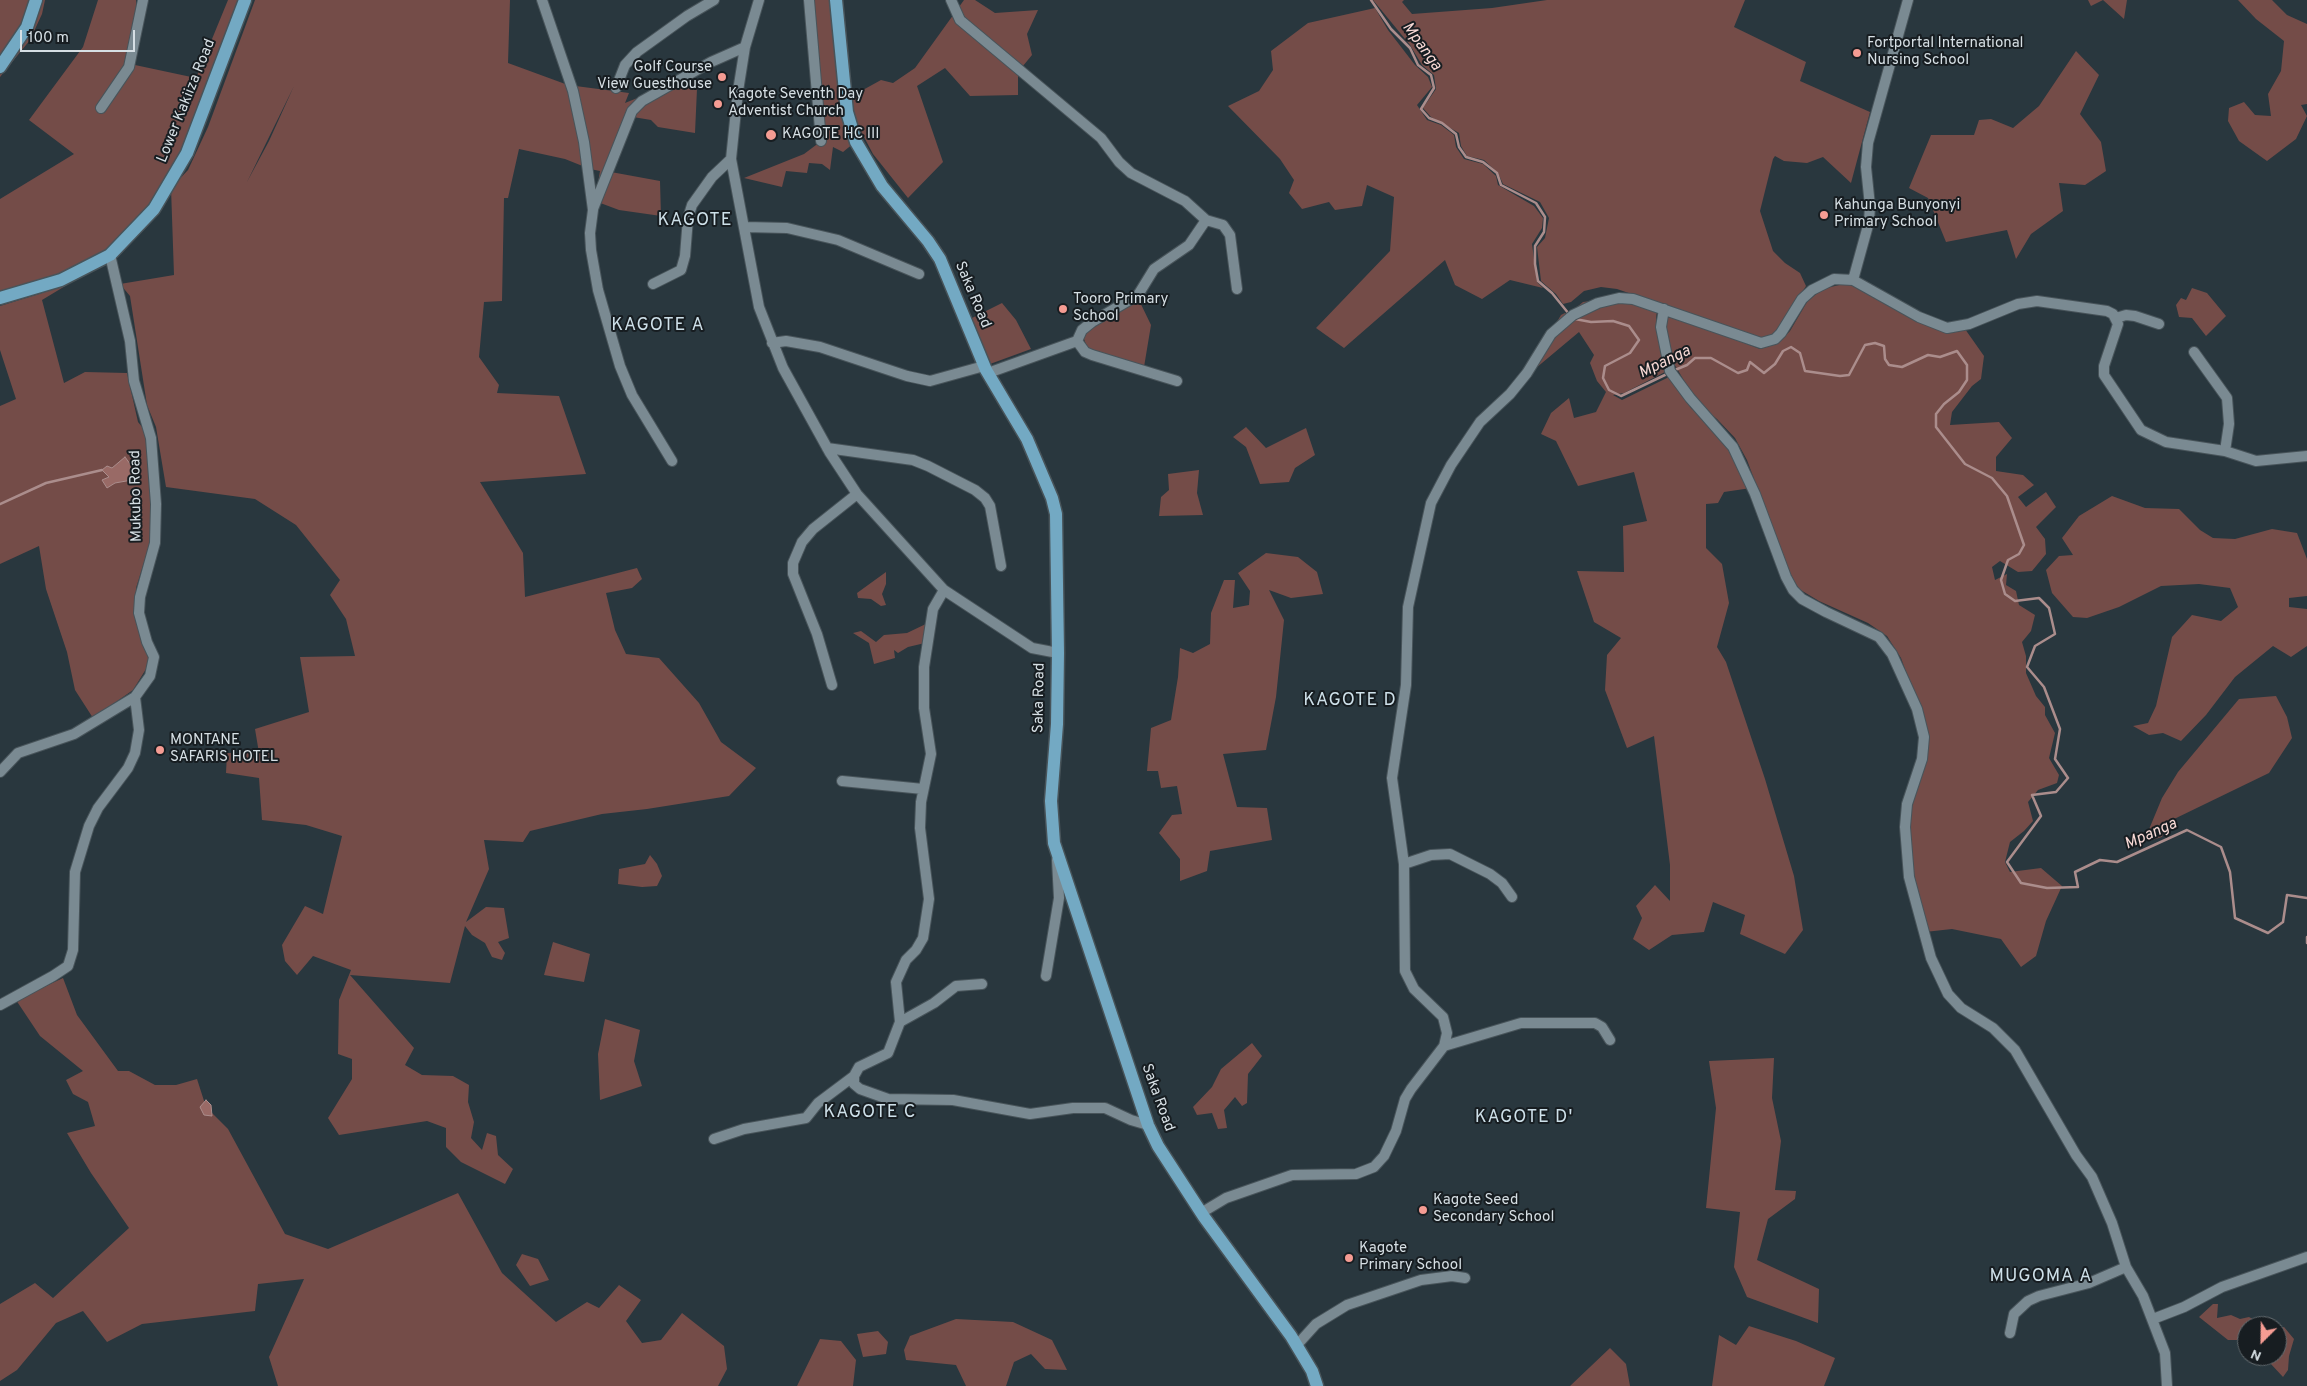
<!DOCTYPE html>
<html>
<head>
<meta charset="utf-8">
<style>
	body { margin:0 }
	#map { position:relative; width:2307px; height:1386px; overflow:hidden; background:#29373e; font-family:Overpass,sans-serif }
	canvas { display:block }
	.north { position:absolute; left:2237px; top:1316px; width:50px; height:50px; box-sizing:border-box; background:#171d21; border:1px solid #636b6f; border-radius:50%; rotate:203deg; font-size:14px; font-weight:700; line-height:20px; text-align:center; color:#d6dfe4 }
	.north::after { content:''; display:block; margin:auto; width:18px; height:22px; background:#f59c93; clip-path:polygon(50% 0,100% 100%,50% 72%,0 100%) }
	.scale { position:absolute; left:20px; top:30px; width:115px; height:22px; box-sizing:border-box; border:2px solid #d6dfe4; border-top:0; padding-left:6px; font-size:15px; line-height:18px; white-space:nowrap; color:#d6dfe4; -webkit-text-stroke:4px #171d21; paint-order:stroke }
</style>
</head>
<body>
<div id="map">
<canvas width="2307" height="1386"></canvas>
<div class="north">N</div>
<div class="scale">100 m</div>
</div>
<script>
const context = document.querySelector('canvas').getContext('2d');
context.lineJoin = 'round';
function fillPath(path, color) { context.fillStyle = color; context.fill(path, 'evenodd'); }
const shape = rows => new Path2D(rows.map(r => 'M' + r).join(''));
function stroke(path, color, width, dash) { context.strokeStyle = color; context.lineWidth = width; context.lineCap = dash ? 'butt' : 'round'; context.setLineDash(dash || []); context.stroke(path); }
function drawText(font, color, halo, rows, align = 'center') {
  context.font = font + ' Overpass,sans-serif'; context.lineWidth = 4; context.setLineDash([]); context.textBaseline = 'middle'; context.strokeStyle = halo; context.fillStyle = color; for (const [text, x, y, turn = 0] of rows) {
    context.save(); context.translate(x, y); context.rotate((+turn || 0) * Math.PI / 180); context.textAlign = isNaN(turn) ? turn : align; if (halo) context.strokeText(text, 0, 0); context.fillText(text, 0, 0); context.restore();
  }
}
fillPath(shape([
	[0,0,35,0,25,28,0,62],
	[40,0,45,0,42,14,30,40,0,77,0,69],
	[98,0,136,0,136,5,147,7,135,65,196,78,228,0,240,0,201,106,170,174,143,213,108,250,92,262,0,296,0,199,74,154,29,120,83,47],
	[255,0,510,0,508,63,568,85,629,93,625,103,694,75,697,89,695,133,658,127,651,120,627,116,611,172,660,181,661,216,619,210,595,201,600,171,590,169,565,159,519,149,508,198,504,198,502,301,484,302,479,357,499,385,497,393,559,396,586,474,480,482,523,553,525,597,637,568,642,579,632,588,606,593,615,630,626,654,659,658,699,703,721,742,756,768,729,796,647,809,602,814,530,831,523,842,484,840,489,869,466,922,486,907,504,908,509,938,498,942,505,953,502,960,492,957,485,943,472,935,465,926,450,983,350,975,414,1048,405,1065,422,1075,453,1076,469,1085,468,1102,474,1122,471,1138,482,1150,487,1133,496,1136,498,1155,513,1169,505,1184,461,1162,446,1147,446,1128,427,1121,339,1135,328,1118,352,1079,352,1059,338,1054,339,1000,351,970,313,956,297,975,285,961,282,945,305,906,323,914,342,836,306,825,262,820,259,778,226,773,227,753,259,753,255,729,309,712,300,657,355,656,346,619,330,595,340,580,296,525,255,499,166,487,156,427,147,405,130,296,120,284,174,275,171,188,188,170,208,127],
	[294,86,269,141,247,182],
	[811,0,831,0,839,103,844,123,854,143,843,152,833,147,830,170,822,164,809,163,807,173,786,171,782,187,744,178,804,154,820,142],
	[964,0,975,0,995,13,1038,10,1027,34,1032,55,1018,72,1018,95,970,96,945,68,917,86,943,162,908,198,873,154,854,118,852,96,881,80,893,83,915,68],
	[1373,0,1404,0,1402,2,1412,14,1492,8,1547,0,1745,0,1734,27,1806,62,1800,81,1870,112,1851,183,1823,157,1807,163,1784,161,1775,156,1773,159,1760,211,1773,251,1785,263,1800,273,1806,286,1778,330,1767,338,1757,337,1617,289,1601,287,1584,291,1571,302,1563,304,1556,294,1541,281,1537,247,1545,238,1549,218,1540,202,1503,184,1498,173,1484,160,1467,156,1461,146,1459,133,1431,117,1423,108,1436,89,1434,75,1422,65,1410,45],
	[2088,0,2127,0,2124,19,2103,0,2091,6],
	[2238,0,2272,0,2287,15,2307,24,2307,104,2301,105,2307,116,2296,139,2267,161,2239,141,2228,121,2229,108,2244,102,2255,115,2271,116,2268,94,2281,71,2284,41,2256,19],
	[1375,8,1388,30,1415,65,1428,77,1432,87,1417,105,1427,120,1441,125,1454,135,1456,147,1464,159,1483,164,1496,176,1498,185,1534,206,1543,218,1542,228,1532,244,1537,282,1543,288,1510,280,1482,299,1455,285,1445,260,1344,348,1316,328,1390,251,1394,197,1367,185,1362,206,1335,210,1329,202,1302,209,1289,193,1294,180,1280,159,1228,106,1259,91,1273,70,1271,51,1308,23],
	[2076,51,2099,75,2080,114,2101,142,2106,171,2085,185,2059,183,2063,211,2031,234,2016,259,2007,230,1946,242,1928,198,1909,188,1931,135,1974,135,1979,120,1991,119,2013,128,2039,106],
	[100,265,42,300,64,383,85,372,127,373,138,422,147,433,153,534,136,588,136,619,150,656,146,669,133,690,93,718,75,690,67,652,46,589,39,546,0,564,0,406,16,399,0,350,0,306,42,293],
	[1848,283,1887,302,1965,329,1984,356,1981,379,1972,386,1952,412,1950,425,1999,422,2012,438,1996,457,1996,471,2023,475,2034,485,2018,497,2026,507,2046,492,2056,507,2036,527,2045,539,2046,554,2032,571,2018,572,2000,561,1992,567,1995,580,2007,574,2006,585,2016,591,2019,605,2035,615,2031,631,2022,642,2026,656,2026,673,2036,696,2045,707,2045,715,2055,733,2049,758,2059,775,2057,783,2038,790,2028,802,2033,821,2024,831,2010,842,2005,862,2010,872,2041,868,2062,886,2046,921,2036,956,2021,967,2001,939,1952,929,1925,932,1910,882,1906,814,1920,766,1918,706,1901,658,1887,636,1868,623,1819,601,1799,589,1789,573,1747,460,1735,438,1717,419,1698,404,1673,362,1665,330,1666,318,1672,315,1760,349,1778,343,1790,331,1807,302,1822,289],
	[2192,288,2207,293,2226,316,2206,336,2192,318,2179,317,2176,305,2181,298,2186,300],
	[1137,296,1151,325,1144,367,1089,352,1082,334],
	[1598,300,1623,300,1657,311,1656,318,1667,371,1624,393,1613,395,1622,400,1669,377,1691,408,1712,424,1728,441,1751,488,1724,492,1718,503,1706,504,1706,548,1722,564,1729,603,1717,647,1726,662,1765,779,1794,876,1803,930,1785,954,1740,934,1745,915,1713,902,1704,932,1672,935,1649,950,1633,939,1642,918,1636,906,1655,885,1670,901,1670,865,1654,736,1627,748,1605,690,1607,655,1621,638,1594,622,1577,571,1624,572,1623,526,1647,521,1634,472,1578,486,1556,441,1541,434,1551,413,1569,398,1574,418,1596,412,1606,392,1597,381,1590,363,1594,355,1579,332,1536,368,1551,332,1561,315,1565,313,1573,320,1571,312,1583,302],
	[1002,303,1016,320,1031,349,990,364,970,319],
	[1246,427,1266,448,1306,428,1315,455,1295,468,1289,482,1260,484,1246,447,1233,437],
	[1199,470,1197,493,1203,515,1159,516,1161,497,1169,490,1168,474],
	[2112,496,2145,508,2179,509,2200,530,2213,538,2235,539,2272,529,2297,533,2307,559,2307,596,2289,598,2289,607,2307,609,2307,646,2291,657,2273,646,2235,677,2206,715,2181,741,2163,733,2149,735,2133,726,2148,723,2156,706,2172,637,2192,615,2221,621,2238,607,2230,588,2199,584,2161,586,2119,607,2087,618,2073,617,2052,593,2046,570,2059,556,2073,555,2062,538,2079,516],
	[1266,553,1298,557,1317,572,1323,594,1291,598,1269,590,1284,620,1276,697,1266,750,1223,754,1237,807,1267,808,1272,840,1210,851,1207,871,1180,881,1180,859,1159,833,1172,815,1182,814,1177,786,1161,788,1158,771,1147,771,1151,728,1171,720,1178,677,1180,648,1193,653,1210,644,1211,613,1224,580,1235,580,1233,608,1249,605,1250,591,1238,573],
	[886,572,886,584,882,594,886,605,881,606,871,599,858,598,857,593],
	[930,622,925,643,908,647,898,653,894,650,895,658,874,664,869,643,853,633,861,631,876,642,884,635,907,633],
	[2276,696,2287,717,2292,738,2269,773,2170,821,2162,837,2149,841,2145,839,2162,798,2178,772,2239,699],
	[650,855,657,864,662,876,657,886,642,887,618,884,619,869,645,864],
	[553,942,590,954,584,982,544,975],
	[63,978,77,1015,118,1071,129,1071,155,1085,176,1085,197,1079,206,1107,228,1129,285,1234,328,1249,458,1193,502,1273,556,1322,587,1302,599,1308,619,1285,641,1300,626,1321,642,1343,661,1340,682,1313,724,1346,727,1369,718,1386,278,1386,269,1357,304,1279,258,1284,255,1311,142,1324,107,1342,83,1311,56,1323,17,1370,0,1381,0,1304,35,1283,53,1298,129,1228,91,1173,67,1133,95,1126,88,1102,73,1094,66,1080,83,1071,40,1036,16,1000],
	[605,1019,640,1030,634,1061,642,1086,600,1100,598,1054],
	[1252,1043,1262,1056,1248,1074,1247,1103,1242,1106,1235,1097,1224,1110,1227,1128,1218,1129,1212,1113,1197,1115,1193,1107,1212,1087,1221,1069],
	[1774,1058,1772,1098,1781,1141,1775,1190,1796,1191,1795,1199,1768,1219,1757,1260,1819,1289,1818,1323,1747,1297,1734,1267,1740,1212,1706,1208,1716,1108,1709,1061],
	[522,1254,538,1259,549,1280,530,1286,516,1265],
	[2213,1304,2218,1304,2217,1318,2231,1315,2240,1319,2249,1317,2256,1321,2256,1326,2247,1326,2247,1340,2228,1340,2199,1317],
	[956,1319,1013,1322,1052,1340,1067,1370,1045,1369,1031,1354,1014,1362,1006,1386,966,1386,956,1365,906,1360,904,1350,910,1336],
	[1749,1326,1796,1341,1835,1358,1824,1386,1712,1386,1719,1335,1736,1345],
	[2284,1327,2294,1339,2289,1356,2288,1370,2283,1377,2270,1363,2261,1363,2260,1356,2277,1356,2277,1329],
	[878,1331,888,1342,886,1354,863,1357,857,1334],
	[820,1339,841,1341,856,1360,853,1386,797,1386],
	[1610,1348,1626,1364,1630,1386,1570,1386]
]), '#744c48');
const water = shape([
	[125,457,133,468,132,480,115,483,107,488,102,480,109,477,102,470,107,466,112,468,125,457],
	[206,1100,211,1105,212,1116,204,1115,200,1107,206,1100]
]);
fillPath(water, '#996a66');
stroke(water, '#ab8d8c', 1);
stroke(shape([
	[1371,0,1391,29,1410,48,1418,65,1431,75,1434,88,1421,109,1429,118,1442,123,1456,134,1459,147,1466,157,1483,162,1497,173,1501,185,1536,203,1545,217,1544,232,1535,246,1535,264,1538,281,1552,293,1569,314],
	[1575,319,1591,322,1613,321,1629,326,1639,340,1630,353,1605,366,1603,378,1609,390,1621,396,1667,374],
	[1675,370,1687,365,1695,358,1711,358,1738,373,1747,370,1750,362,1764,373,1775,364,1783,351,1791,347,1800,353,1805,371,1840,376,1849,375,1865,345,1875,343,1884,346,1885,359,1889,365,1902,367,1928,355,1940,357,1957,351,1967,365,1967,380,1959,392,1944,404,1936,414,1936,427,1965,464,1992,478,2007,496,2024,545,2019,554,2008,560,2001,580,2005,594,2015,601,2039,598,2049,608,2055,634,2035,646,2027,667,2044,687,2060,729,2055,759,2068,778,2056,792,2032,795,2041,816,2007,862,2021,883,2047,888,2078,887,2075,872,2100,860,2117,862,2187,830,2221,847,2230,872,2235,918,2268,933,2283,922,2287,895,2307,898],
	[0,504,46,483,102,470],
	[2307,937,2307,943]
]), '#ab8d8c', 2.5);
const minor = shape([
	[542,0,573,91,584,142,593,210,590,233,591,250,598,290,620,366,632,395,672,461],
	[759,0,745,47,738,91,731,159,759,307,783,368,830,453,857,494,944,590,1032,648,1058,653],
	[809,0,821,141],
	[951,0,960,20,1101,138,1119,162,1131,173,1185,201,1206,220,1223,225,1230,235,1237,289],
	[616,88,625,65,637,52,687,16,714,0],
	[101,108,129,67,143,0],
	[593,209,632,111,642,101,711,62,745,47],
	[745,227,787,228,838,240,919,274],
	[1853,280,1919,317,1947,328,1969,324,2018,304,2037,301,2107,311,2113,314,2118,324,2104,366,2104,375,2141,430,2166,442,2225,451,2256,461,2307,456],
	[653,284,681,270,685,256,688,218,692,205,712,177,731,159],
	[1664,309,1661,327,1670,371,1690,398,1733,447,1755,494,1786,577,1793,590,1802,599,1826,612,1879,637,1892,654,1917,709,1924,737,1922,759,1907,804,1905,827,1909,877,1931,958,1948,994,1961,1008,1993,1028,2015,1050,2076,1155,2092,1177,2112,1223,2126,1267,2143,1296,2165,1353,2167,1386],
	[2116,318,2126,315,2135,316,2159,324],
	[1077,341,1082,330,1092,322,1138,295,1154,269,1189,245,1206,220],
	[1077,341,1085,352,1092,355,1177,381],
	[772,343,786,341,820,347,907,376,930,381,984,366],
	[2194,352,2227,398,2229,424,2225,451],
	[988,373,1077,341],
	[827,448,913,460,928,466,975,490,985,498,990,506,1001,566],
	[832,685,817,634,793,574,793,563,802,542,813,529,857,494],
	[0,772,18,753,74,734,135,697],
	[842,781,923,789],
	[1404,864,1431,855,1450,854,1490,874,1502,883,1512,897],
	[1046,976,1059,898,1057,860],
	[982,984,956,986,934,1003,900,1022,888,1053,859,1067,854,1076,854,1084,860,1089,888,1099,953,1100,1030,1114,1073,1108,1105,1108,1131,1120,1148,1125],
	[0,1005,53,976,68,966,73,950,75,872,89,826,98,808,128,768,135,753,139,730,135,697,150,676,154,657,147,642,139,613,140,597,155,543,156,504,151,438,134,381,130,341,110,255],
	[900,1022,896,982,906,960,916,950,923,938,929,899,920,828,921,802,931,754,924,708,924,667,933,609,944,590],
	[1444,1046,1521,1023,1595,1023,1602,1027,1610,1040],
	[714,1139,744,1129,806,1118,818,1103,854,1076],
	[1201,1213,1226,1198,1292,1175,1356,1174,1374,1167,1384,1156,1396,1131,1405,1099,1411,1089,1444,1046,1447,1033,1443,1017,1414,989,1405,971,1404,864,1392,778,1406,685,1408,607,1431,503,1451,465,1480,422,1510,394,1527,373,1551,334,1573,315,1598,303,1619,298,1633,299,1761,343,1775,339,1781,333,1802,299,1812,290,1834,279,1853,280,1869,222,1870,206,1866,167,1868,143,1908,0],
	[2153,1319,2184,1307,2222,1287,2307,1257],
	[2010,1333,2014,1314,2028,1301,2039,1296,2089,1283,2126,1267],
	[1297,1345,1316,1324,1347,1305,1421,1280,1452,1276,1465,1278]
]);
const major = shape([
	[836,0,847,112,856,142,882,186,928,241,940,259,986,370,1027,439,1052,498,1056,514,1058,653,1057,724,1051,801,1054,843,1148,1125,1158,1146,1204,1217,1291,1336,1312,1371,1317,1386],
	[0,67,27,27,36,0],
	[0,298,61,280,110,255,154,209,187,153,245,0]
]);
stroke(minor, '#48545a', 12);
stroke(major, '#48545a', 15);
stroke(minor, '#7a8a92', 10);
stroke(major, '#73a9c3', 12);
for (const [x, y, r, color] of [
	[1857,53,5,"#f59c93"],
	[722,77,5,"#f59c93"],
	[718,104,5,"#f59c93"],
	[771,135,6,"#f59c93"],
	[1824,215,5,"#f59c93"],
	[1063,309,5,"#f59c93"],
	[160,750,5,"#f59c93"],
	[1423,1210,5,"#f59c93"],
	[1349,1258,5,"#f59c93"]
]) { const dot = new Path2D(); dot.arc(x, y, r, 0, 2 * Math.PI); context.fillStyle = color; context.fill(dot); stroke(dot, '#171d21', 2); }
drawText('15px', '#d6dfe4', '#171d21', [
	["Fortportal International",1867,44],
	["Nursing School",1867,61],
	["Golf Course",712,68,"right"],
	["View Guesthouse",712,85,"right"],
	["Kagote Seventh Day",728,95],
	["Adventist Church",728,112],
	["KAGOTE HC III",782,135],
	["Kahunga Bunyonyi",1834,206],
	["Primary School",1834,223],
	["Tooro Primary",1073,300],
	["School",1073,317],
	["MONTANE",170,741],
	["SAFARIS HOTEL",170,758],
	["Kagote Seed",1433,1201],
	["Secondary School",1433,1218],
	["Kagote",1359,1249],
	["Primary School",1359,1266]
], 'left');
drawText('15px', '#d6dfe4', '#171d21', [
	["Lower Kakiiza Road",187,101,-68],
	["Saka Road",972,295,67],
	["Mukubo Road",137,496,-91],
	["Saka Road",1040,698,-89],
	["Saka Road",1157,1098,70]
]);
drawText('italic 16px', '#f9dad6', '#171d21', [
	["Mpanga",1421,47,54],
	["Mpanga",1665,363,-26],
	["Mpanga",2151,835,-24]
]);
context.letterSpacing = '1px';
drawText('18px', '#cee0e9', '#171d21', [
	["KAGOTE",695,221],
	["KAGOTE A",658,326],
	["KAGOTE D",1350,701],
	["KAGOTE C",870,1113],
	["KAGOTE D'",1524,1118],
	["MUGOMA A",2041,1277]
]);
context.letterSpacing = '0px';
</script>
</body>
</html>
